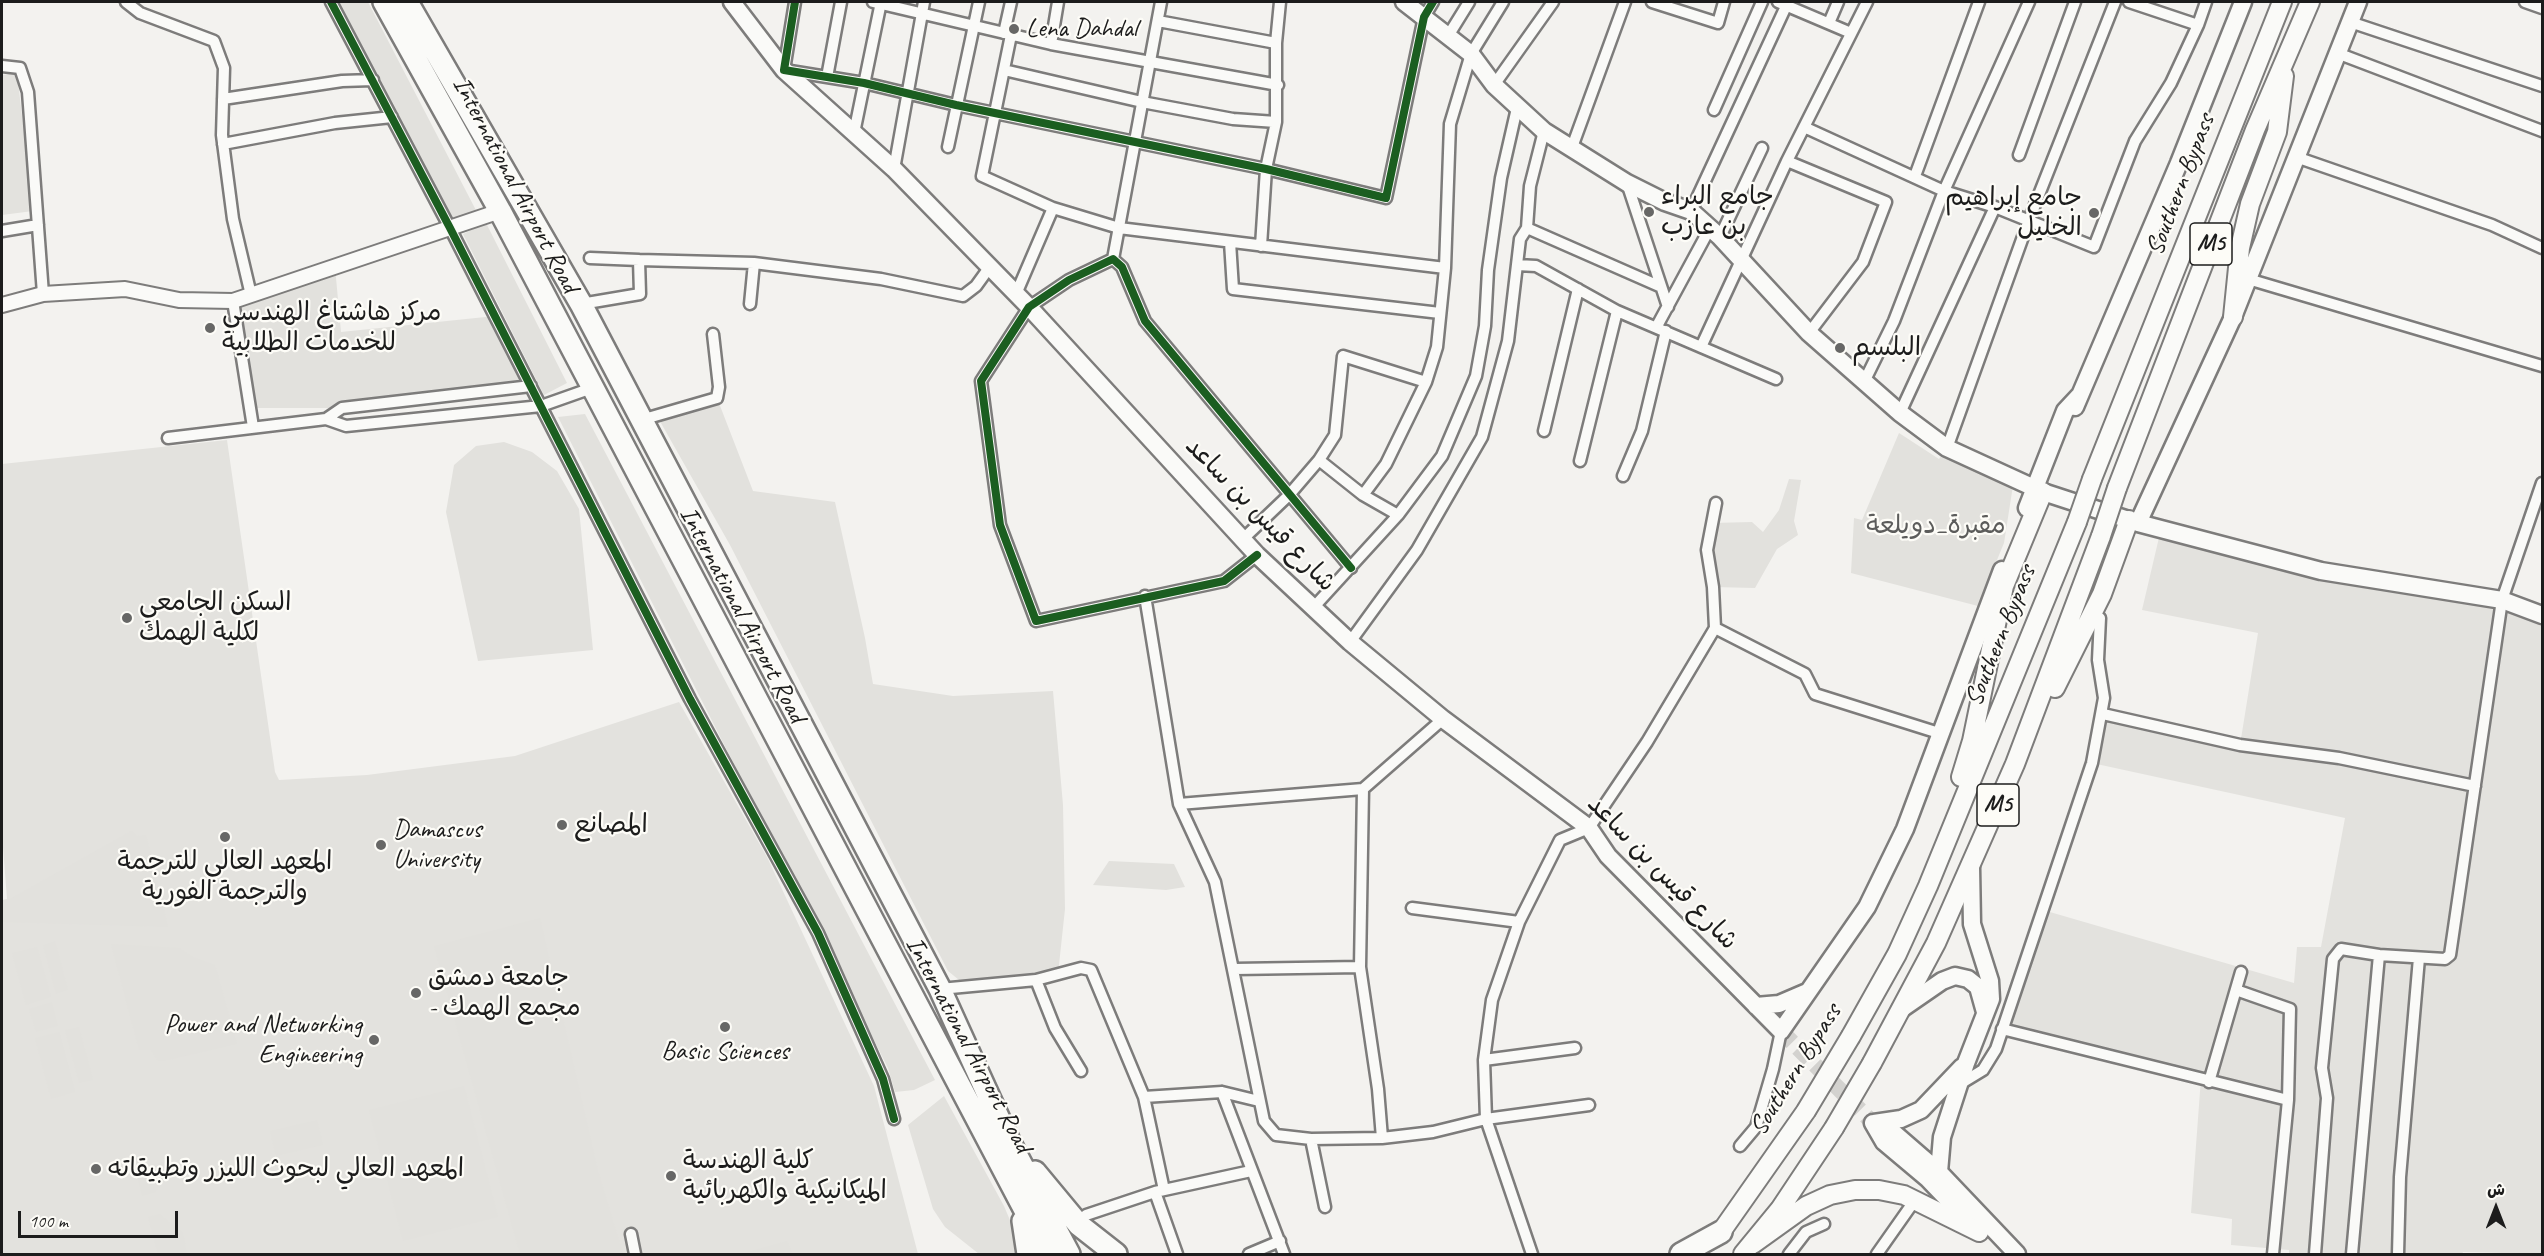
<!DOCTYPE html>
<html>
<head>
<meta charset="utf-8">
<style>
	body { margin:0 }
	#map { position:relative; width:2544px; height:1256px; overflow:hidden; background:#f3f2ef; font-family:Caveat,"Playpen Sans Arabic",sans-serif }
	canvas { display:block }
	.frame { position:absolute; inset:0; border:3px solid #1c1c1c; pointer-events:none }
	.north { position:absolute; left:2466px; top:1178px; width:60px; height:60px; -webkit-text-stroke:4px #fdfcf7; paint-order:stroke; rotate:0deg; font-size:16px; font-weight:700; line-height:24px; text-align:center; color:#1c1c1c }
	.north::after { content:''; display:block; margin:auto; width:21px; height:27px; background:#1c1c1c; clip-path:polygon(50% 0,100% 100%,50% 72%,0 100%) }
	.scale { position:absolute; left:18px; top:1211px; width:160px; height:27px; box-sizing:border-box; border:3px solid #1c1c1c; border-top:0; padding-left:8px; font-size:18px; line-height:21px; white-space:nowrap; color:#1c1c1c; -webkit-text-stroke:4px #fdfcf7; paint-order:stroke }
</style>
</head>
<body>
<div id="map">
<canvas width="2544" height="1256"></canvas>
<div class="frame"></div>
<div class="north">ش</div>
<div class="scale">100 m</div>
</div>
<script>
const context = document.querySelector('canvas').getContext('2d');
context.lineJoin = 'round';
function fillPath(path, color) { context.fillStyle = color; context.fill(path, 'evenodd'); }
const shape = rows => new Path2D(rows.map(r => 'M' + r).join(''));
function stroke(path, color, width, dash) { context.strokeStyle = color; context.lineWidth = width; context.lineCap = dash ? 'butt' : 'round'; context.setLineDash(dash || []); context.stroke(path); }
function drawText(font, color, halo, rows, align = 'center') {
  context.font = font + ' Caveat,"Playpen Sans Arabic",sans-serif'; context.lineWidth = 4.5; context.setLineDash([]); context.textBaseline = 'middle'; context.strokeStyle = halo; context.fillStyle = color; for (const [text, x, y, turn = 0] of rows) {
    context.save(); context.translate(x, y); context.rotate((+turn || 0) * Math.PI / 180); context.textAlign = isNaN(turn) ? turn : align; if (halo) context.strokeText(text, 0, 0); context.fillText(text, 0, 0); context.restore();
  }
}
fillPath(shape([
	[17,73,33,211,2,215,2,75],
	[227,440,275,772,279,780,367,775,515,756,679,702,767,857,874,1086,918,1254,2,1254,2,900,7,899,2,834,2,464],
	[2161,529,2542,616,2542,1254,2463,1252,2462,1254,2289,1254,2289,1250,2231,1245,2232,1219,2191,1213,2201,1078,2003,1031,2043,910,2294,983,2297,947,2321,947,2345,818,2092,763,2103,714,2240,745,2258,633,2142,610]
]), '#e3e2de');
fillPath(shape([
	[331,2,368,2,480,218,450,228],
	[486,223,567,383,544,395,463,234],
	[335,267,341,332,495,316,531,386,342,408,250,408,233,301],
	[717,398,753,491,835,502,865,638,873,684,953,696,1053,691,1063,805,1065,909,1058,974,964,984,948,971,730,545,657,416],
	[585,414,935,1080,914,1090,895,1092,888,1068,558,417],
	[1899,433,1939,459,1947,448,2014,479,2004,543,1978,606,1851,573,1854,518,1862,520],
	[504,442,532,452,557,471,579,509,593,650,478,661,446,512,454,465,476,446],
	[1789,479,1801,480,1794,521,1798,535,1777,549,1755,588,1713,587,1707,550,1712,523,1752,522,1763,532,1779,510],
	[131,831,137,836,146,835,168,927,2,922,2,900,8,900],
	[1109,861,1174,864,1185,887,1166,890,1093,885],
	[540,918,598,1171,623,1254,520,1254,434,946],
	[55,941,68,990,56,994,43,945],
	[111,944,179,948,193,957,215,965,237,1044,164,1061,158,1061,151,1050,139,1050],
	[37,947,51,997,26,1005,12,953],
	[52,1002,58,1026,36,1032,29,1009],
	[79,1027,93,1080,79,1083,65,1030],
	[59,1032,75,1092,51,1099,35,1038],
	[464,1086,498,1217,403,1241,369,1110],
	[944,1096,1004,1206,1012,1225,1015,1254,979,1254,945,1227,933,1209,908,1125],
	[317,1120,323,1145,276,1156,270,1131],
	[163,1162,165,1168,156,1192,142,1196,135,1168],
	[159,1214,183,1233,187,1254,158,1254,148,1217],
	[787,1241,792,1254,740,1254]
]), '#e2e1dd');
stroke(shape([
	[1781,1031,1873,1123]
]), '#d3d2cf', 16, [16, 8]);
const minor = shape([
	[126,2,140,13,214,41,224,68,222,135,233,219,251,295],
	[331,2,450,228,690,699,818,933,883,1079,894,1119],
	[795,2,784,70,864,83,956,105,1266,169,1386,198,1424,17,1433,2],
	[873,2,1051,44,1278,85],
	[1652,2,1718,23,1724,2],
	[1778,2,1851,33],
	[2129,2,2198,25],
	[2525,2,2542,8],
	[1158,21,1276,43],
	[2350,22,2542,86],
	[1829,23,1838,2],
	[1004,33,1011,2],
	[1011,35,982,176,1053,208,1119,228,1445,268],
	[1448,36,1469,2],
	[1051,44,1058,2],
	[2337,53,2542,131],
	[2,66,20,68,28,92,43,294],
	[1004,70,1142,102,1233,119,1276,122],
	[827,77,841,2],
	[1494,85,1553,2],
	[223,99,342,81,373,80],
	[1714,110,1762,2],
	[1804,127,1944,191,1995,207,2094,247,2135,141,2171,83,2198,25,2206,2],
	[854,133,881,2],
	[223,144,335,123,392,117],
	[948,147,979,2],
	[1571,150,1625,2],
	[2019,155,2075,2],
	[2296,157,2492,225,2542,248],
	[1787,161,1886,202,1863,262,1809,333],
	[894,169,924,2],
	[1915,176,1979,2],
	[1627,183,1668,307],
	[1691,211,1788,2],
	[1527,228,1659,286],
	[2,231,38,225],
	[1720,237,1762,148],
	[1230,242,1233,289,1440,313],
	[1261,246,1266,169,1276,122,1276,43,1280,2],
	[590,258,639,260],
	[1113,259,1161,2],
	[1517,265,1536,266,1617,311,1776,379],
	[2248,279,2542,366],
	[1016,294,1053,208],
	[233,301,253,427],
	[581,304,640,294,639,260,754,263,881,279,963,296,976,286,989,268],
	[750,304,754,263],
	[1657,326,1710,228],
	[1701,347,1787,161,1867,2],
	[1864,382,1894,321,1944,191,2029,2],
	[1900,413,1995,207],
	[326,419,342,408,531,386],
	[641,420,717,398,719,387,713,334],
	[1544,431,1578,289],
	[168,438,326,419,346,426,541,406,592,388],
	[1947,448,2029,220,2115,2],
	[1319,460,1363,495,1398,515],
	[1580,461,1617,311],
	[1623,476,1642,431,1666,331],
	[1363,495,1386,464,1426,382,1437,347,1445,268,1450,124,1471,54,1503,2],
	[1244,538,1289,495,1319,460,1335,435,1343,356,1426,382],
	[1257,555,1224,581,1036,621,1000,525,981,381,1029,307,1069,280,1113,259,1122,267,1145,321,1351,568],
	[1145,596,1179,804,1215,882,1264,1121,1276,1135,1311,1139,1382,1138,1433,1132,1486,1119,1589,1105],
	[1313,608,1398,515,1442,456,1476,376,1485,326,1488,270,1501,178,1517,108],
	[1715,628,1805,674,1815,694,1942,734],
	[1350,642,1417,550,1482,437,1508,341,1520,239,1527,228,1530,186,1544,131],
	[2103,714,2240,745,2339,758,2475,786],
	[1363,789,1360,967,1378,1089,1382,1138],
	[1179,804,1363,789,1443,719],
	[1412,908,1519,922],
	[1235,969,1360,967],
	[1036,980,1055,1028,1081,1071],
	[940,989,1036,980,1081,968,1091,970,1144,1097,1222,1092,1259,1101],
	[2236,990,2290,1009,2288,1100],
	[2002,1029,2288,1100,2273,1254],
	[1484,1060,1575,1048],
	[2209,1082,2241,972],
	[1960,1084,1983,1070,1996,1049,2092,763,2104,698,2098,660,2100,618],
	[1222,1092,1284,1254],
	[1144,1097,1164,1190],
	[1311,1139,1325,1207],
	[1740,1146,1756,1127,1773,1069,1781,1031],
	[1155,1192,1177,1254],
	[1086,1215,1155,1192,1251,1171],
	[631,1234,635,1254],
	[1249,1254,1280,1241],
	[1532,1254,1486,1119,1484,1060,1492,1000,1519,922,1560,840,1589,828,1647,742,1715,628,1713,587,1707,550,1716,503],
	[1789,1254,1806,1232,1824,1224],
	[1877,1254,1915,1200],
	[2315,1254,2327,1098,2322,1068,2333,959,2341,949,2379,955],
	[2352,1254,2379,955,2445,959,2450,955,2502,600,2542,483],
	[2398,1254,2400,1177,2419,958]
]);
const tertiary = shape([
	[2,305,43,294,125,289,179,300,233,301,500,211]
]);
const secondary = shape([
	[732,2,784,70,894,169,1029,307,1257,555,1350,642,1443,719,1589,828,1608,856,1781,1031,1867,907,1905,829,2002,570],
	[1404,2,1471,54,1494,85,1544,131,1627,183,1665,202,1691,211,1720,237,1809,333,1900,413,1947,448,2043,492,2138,523,2321,571,2502,600,2542,615],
	[2075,407,2179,163,2243,2],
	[2027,508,2065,411,2079,396],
	[2138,523,2233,317,2358,2],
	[1756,1006,1779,1004,1807,992],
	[1900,1010,1942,981,1955,976,1968,979,1978,987,1985,1012],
	[1873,1123,1894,1133,1939,1172,2017,1254],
	[1873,1123,1884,1142,1928,1179,1976,1229],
	[1874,1123,1901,1119,1921,1110,1962,1067],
	[1939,1172,1942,1137,1966,1063,1991,999,1990,981,1972,924,1971,867]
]);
const trunk = shape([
	[2233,317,2240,248,2250,204,2277,132,2284,76],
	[2092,479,2282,2],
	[2117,488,2255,130,2310,2],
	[2055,688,2102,594,2129,520],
	[1961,777,1972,741,2004,586,2043,492],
	[1851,1036,1897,954,1928,886,2077,522],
	[1872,1063,1936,943,2015,764,2101,536],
	[1721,1232,1806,1111],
	[1753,1244,1806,1206,1830,1195,1855,1190,1879,1190,1904,1195,1979,1232],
	[1743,1254,1780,1209,1834,1128]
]);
const motorway = shape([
	[384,2,500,211,1048,1254],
	[407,2,581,304,940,989,1009,1141,1069,1254],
	[1035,1172,1079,1225,1116,1254],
	[1023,1221,1028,1254],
	[1681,1254,1721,1232]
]);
stroke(minor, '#7d7c7b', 15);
stroke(tertiary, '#7d7c7b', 18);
stroke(secondary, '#7d7c7b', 21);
stroke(trunk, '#7d7c7b', 22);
stroke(motorway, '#7d7c7b', 26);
stroke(minor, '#fafaf8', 10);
stroke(tertiary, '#fafaf8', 14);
stroke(secondary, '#fafaf8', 16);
stroke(trunk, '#fafaf8', 18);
stroke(motorway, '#fafaf8', 21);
const trunkBridge = shape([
	[2077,522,2092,479],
	[2101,536,2117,488],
	[1806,1111,1851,1036],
	[1834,1128,1872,1063]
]);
stroke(trunkBridge, '#7d7c7b', 22, []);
stroke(trunkBridge, '#fafaf8', 18);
stroke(shape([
	[331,2,450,228,690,699,818,933,883,1079,894,1119],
	[795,2,784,70,864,83,956,105,1266,169,1386,198,1424,17,1433,2],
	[1257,555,1224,581,1036,621,1000,525,981,381,1029,307,1069,280,1113,259,1122,267,1145,321,1351,568]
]), '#1b5e20', 8);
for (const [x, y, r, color] of [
	[1014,29,6,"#676766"],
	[1649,212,6,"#676766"],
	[2094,213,6,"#676766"],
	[210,328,6,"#676766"],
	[1840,348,6,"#676766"],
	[127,618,6,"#676766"],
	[562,825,6,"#676766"],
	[225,837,6,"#676766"],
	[381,845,6,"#676766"],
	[416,993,6,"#676766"],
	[725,1027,6,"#676766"],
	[374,1040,6,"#676766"],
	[96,1169,6,"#676766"],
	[671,1176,6,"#676766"]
]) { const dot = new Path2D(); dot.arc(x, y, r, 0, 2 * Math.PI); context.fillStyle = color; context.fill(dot); stroke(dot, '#fdfcf7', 2); }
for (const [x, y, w] of [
	[2211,244,42],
	[1998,805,42]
]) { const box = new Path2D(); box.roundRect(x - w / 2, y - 21, w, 42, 4.5); context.fillStyle = '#fdfcf7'; context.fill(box); stroke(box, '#1c1c1c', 1.5); }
drawText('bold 24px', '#1c1c1c', null, [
	["M5",2211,244],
	["M5",1998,805]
]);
drawText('26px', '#1c1c1c', '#fdfcf7', [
	["Lena Dahdal",1026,29],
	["جامع البراء",1661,197],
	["بن عازب",1661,227],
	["جامع إبراهيم",2082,198,"right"],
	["الخليل",2082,228,"right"],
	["مركز هاشتاغ الهندسي",222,313],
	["للخدمات الطلابية",222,343],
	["البلسم",1852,348],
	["السكن الجامعي",139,603],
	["لكلية الهمك",139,633],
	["المصانع",574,825],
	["Damascus",393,830],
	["University",393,860],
	["المعهد العالي للترجمة",225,862,"center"],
	["والترجمة الفورية",225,892,"center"],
	["جامعة دمشق",428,978],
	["- مجمع الهمك",428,1008],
	["Power and Networking",362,1025,"right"],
	["Engineering",362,1055,"right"],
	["Basic Sciences",725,1052,"center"],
	["كلية الهندسة",683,1161],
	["الميكانيكية والكهربائية",683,1191],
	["المعهد العالي لبحوث الليزر وتطبيقاته",108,1169]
], 'left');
drawText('26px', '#1c1c1c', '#fdfcf7', [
	["International Airport Road",515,185,62],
	["Southern Bypass",2181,185,-69],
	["شارع قيس بن ساعد",1260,515,46],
	["International Airport Road",742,615,62],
	["Southern Bypass",2001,636,-68],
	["شارع قيس بن ساعد",1662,873,46],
	["International Airport Road",968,1045,62],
	["Southern Bypass",1796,1070,-58]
]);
drawText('26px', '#5c5c5b', '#fdfcf7', [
	["مقبرة_دويلعة",1936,526]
]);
</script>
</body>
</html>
